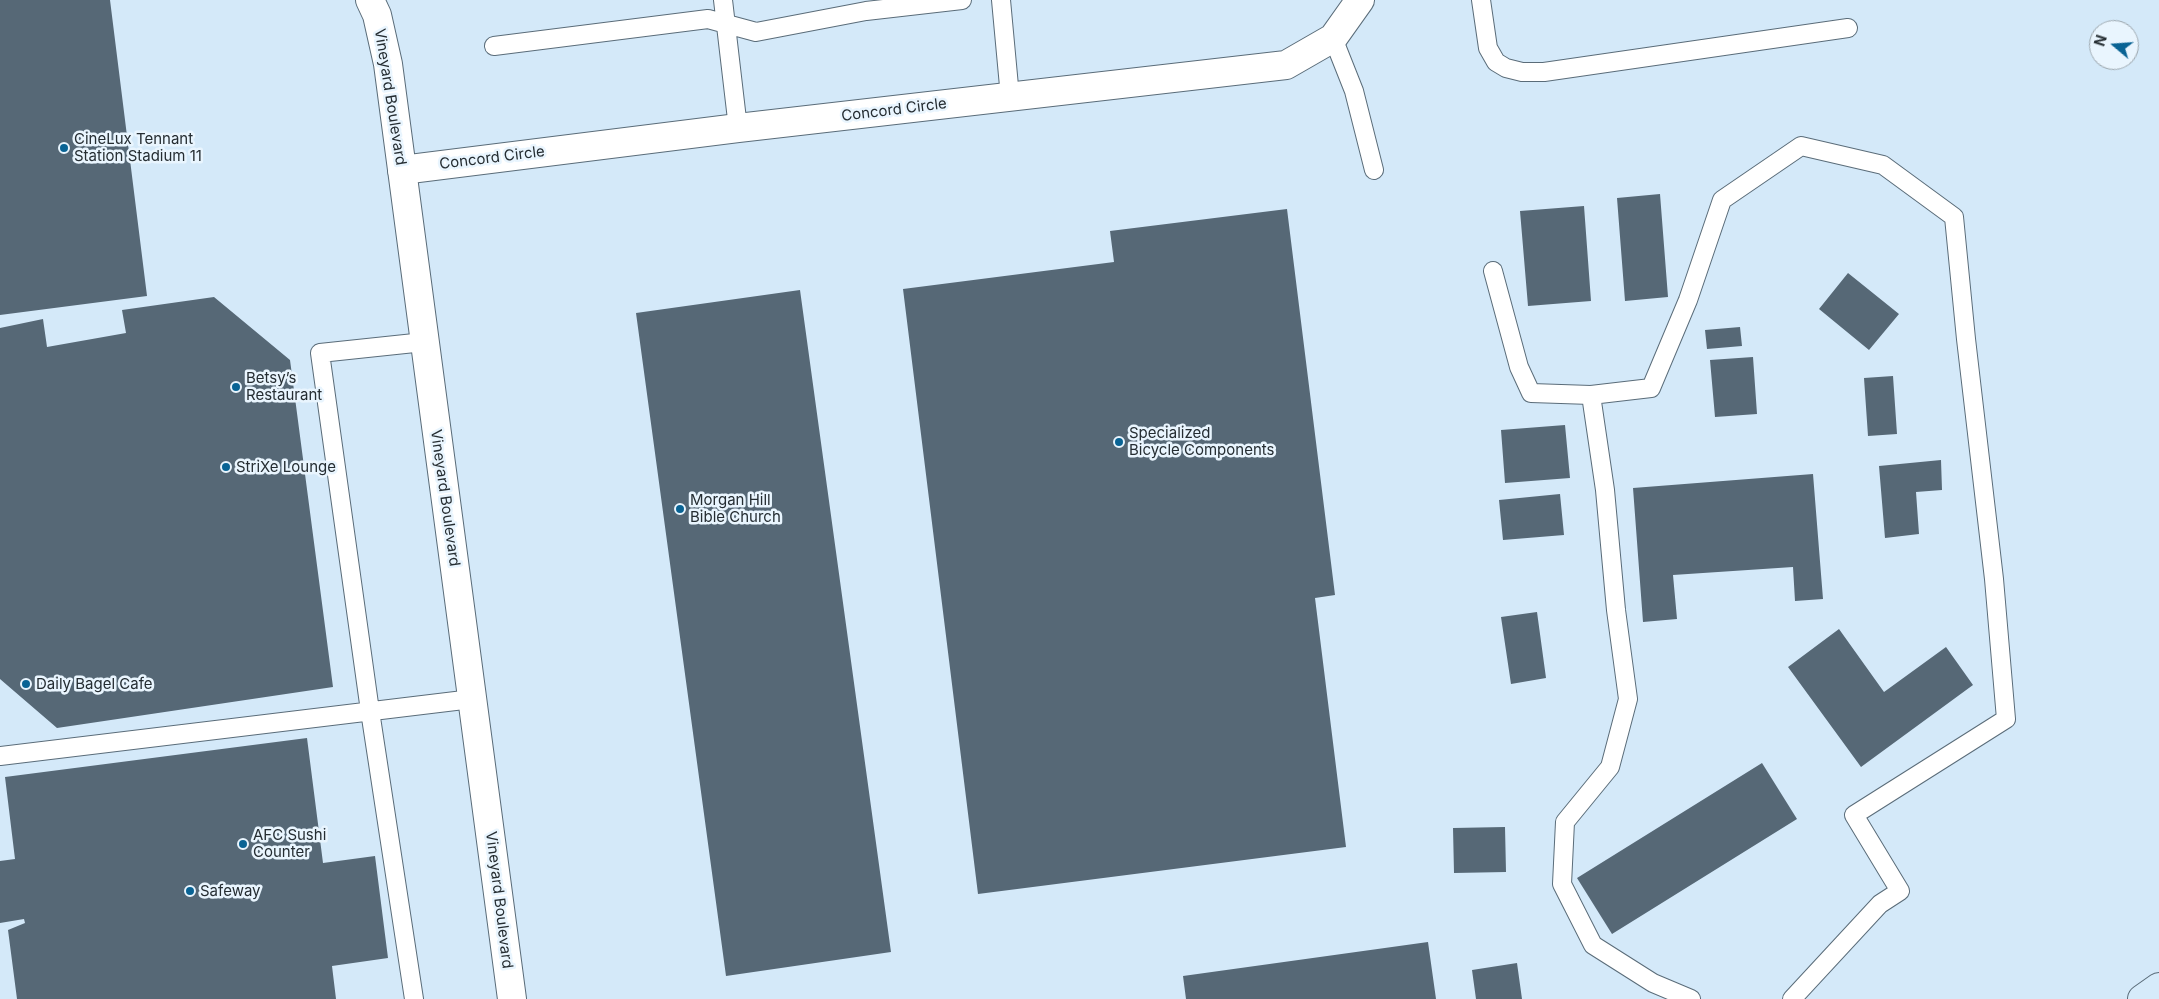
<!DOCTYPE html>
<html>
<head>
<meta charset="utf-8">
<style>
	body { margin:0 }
	#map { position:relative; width:2159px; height:999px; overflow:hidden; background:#d4e9f9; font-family:Inter,sans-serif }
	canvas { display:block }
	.north { position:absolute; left:2089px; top:20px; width:50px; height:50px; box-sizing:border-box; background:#e9f5fe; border:1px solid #9ba5ac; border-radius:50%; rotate:288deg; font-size:14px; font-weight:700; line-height:20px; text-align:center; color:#252d32 }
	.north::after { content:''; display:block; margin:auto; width:18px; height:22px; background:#096394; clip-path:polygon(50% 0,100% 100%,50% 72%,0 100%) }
</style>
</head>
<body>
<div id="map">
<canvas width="2159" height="999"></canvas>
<div class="north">N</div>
</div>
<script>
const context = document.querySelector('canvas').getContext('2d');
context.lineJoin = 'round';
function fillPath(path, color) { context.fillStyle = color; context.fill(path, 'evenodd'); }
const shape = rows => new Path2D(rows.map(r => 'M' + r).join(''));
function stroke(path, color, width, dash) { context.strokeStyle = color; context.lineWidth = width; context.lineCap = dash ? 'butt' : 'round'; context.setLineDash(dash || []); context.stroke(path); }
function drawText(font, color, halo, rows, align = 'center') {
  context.font = font + ' Inter,sans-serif'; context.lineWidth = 5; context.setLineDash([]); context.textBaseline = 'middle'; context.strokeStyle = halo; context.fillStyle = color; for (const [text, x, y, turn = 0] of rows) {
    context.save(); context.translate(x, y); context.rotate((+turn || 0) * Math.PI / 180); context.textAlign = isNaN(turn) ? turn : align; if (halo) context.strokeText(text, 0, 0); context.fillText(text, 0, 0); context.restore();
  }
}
fillPath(shape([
	[0,0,110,0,147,296,0,315],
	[1660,194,1668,297,1625,301,1617,198],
	[1584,206,1591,301,1528,306,1520,211],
	[1287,209,1335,595,1315,598,1346,847,978,894,903,289,1114,262,1110,231],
	[1848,273,1899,314,1869,350,1819,309],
	[800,290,891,952,726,976,636,313],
	[214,297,290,360,333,687,57,728,0,679,0,328,43,319,47,347,126,333,122,310],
	[1740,327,1742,346,1707,349,1705,330],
	[1753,357,1757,414,1715,417,1710,360],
	[1893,376,1897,434,1868,436,1864,378],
	[1565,425,1570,478,1505,483,1501,430],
	[1941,460,1942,490,1916,492,1919,534,1885,538,1879,466],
	[1813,474,1823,599,1795,601,1793,567,1673,575,1677,619,1643,622,1633,488],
	[1560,494,1564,535,1503,540,1499,500],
	[1537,612,1546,678,1511,684,1501,617],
	[1839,629,1884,692,1946,647,1973,685,1861,767,1788,667],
	[307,738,323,863,375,856,388,958,332,966,336,999,17,999,8,930,25,923,24,919,0,923,0,861,15,859,5,777],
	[1762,763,1797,819,1612,934,1577,878],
	[1505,827,1506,872,1454,873,1453,828],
	[1428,942,1436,999,1186,999,1183,976],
	[1517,963,1522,999,1476,999,1472,970]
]), '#566876');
const service = shape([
	[723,0,738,128],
	[1001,0,1010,97],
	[1481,0,1488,48,1496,62,1506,68,1522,72,1544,72,1848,28],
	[1333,38,1354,91,1374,170],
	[494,46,708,19,756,32,866,11,962,0],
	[1493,271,1519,367,1531,393,1591,395],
	[0,756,472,699],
	[414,999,370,711,320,353,424,342],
	[1691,999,1653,983,1593,945,1562,884,1565,822,1610,767,1628,699,1616,610,1605,490,1591,395,1651,388,1688,300,1722,200,1801,146,1883,165,1954,217,1966,339,1994,579,2006,719,1854,815,1900,891,1880,904,1792,999]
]);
const minor = shape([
	[402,170,738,128,1286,65,1333,38,1360,0]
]);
const tertiary = shape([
	[370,0,377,15,388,64,512,999]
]);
const secondary = shape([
	[2142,999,2159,987]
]);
stroke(service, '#5a6c79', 20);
stroke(minor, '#5a6c79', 30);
stroke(tertiary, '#5a6c79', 30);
stroke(secondary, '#5a6c79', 30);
stroke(service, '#fff', 18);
stroke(minor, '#fff', 28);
stroke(tertiary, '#fff', 28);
stroke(secondary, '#d6ebfa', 28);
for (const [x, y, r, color] of [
	[64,148,5,"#096394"],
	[236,387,5,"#096394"],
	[1119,442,5,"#096394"],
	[226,467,5,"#096394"],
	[680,509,5,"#096394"],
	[26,684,5,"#096394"],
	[243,844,5,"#096394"],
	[190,891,5,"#096394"]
]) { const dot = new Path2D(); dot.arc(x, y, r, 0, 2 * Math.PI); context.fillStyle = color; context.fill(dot); stroke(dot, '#e9f5fe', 2); }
drawText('15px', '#252d32', '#e9f5fe', [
	["Vineyard Boulevard",390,97,81],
	["Concord Circle",894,110,-7],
	["Concord Circle",492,158,-7],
	["Vineyard Boulevard",445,498,82],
	["Vineyard Boulevard",499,900,83]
]);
drawText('15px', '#252d32', '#e9f5fe', [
	["CineLux Tennant",74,139],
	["Station Stadium 11",74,156],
	["Betsy’s",246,378],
	["Restaurant",246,395],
	["Specialized",1129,433],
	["Bicycle Components",1129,450],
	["StriXe Lounge",236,467],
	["Morgan Hill",690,500],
	["Bible Church",690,517],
	["Daily Bagel Cafe",36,684],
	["AFC Sushi",253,835],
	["Counter",253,852],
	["Safeway",200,891]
], 'left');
</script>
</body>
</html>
